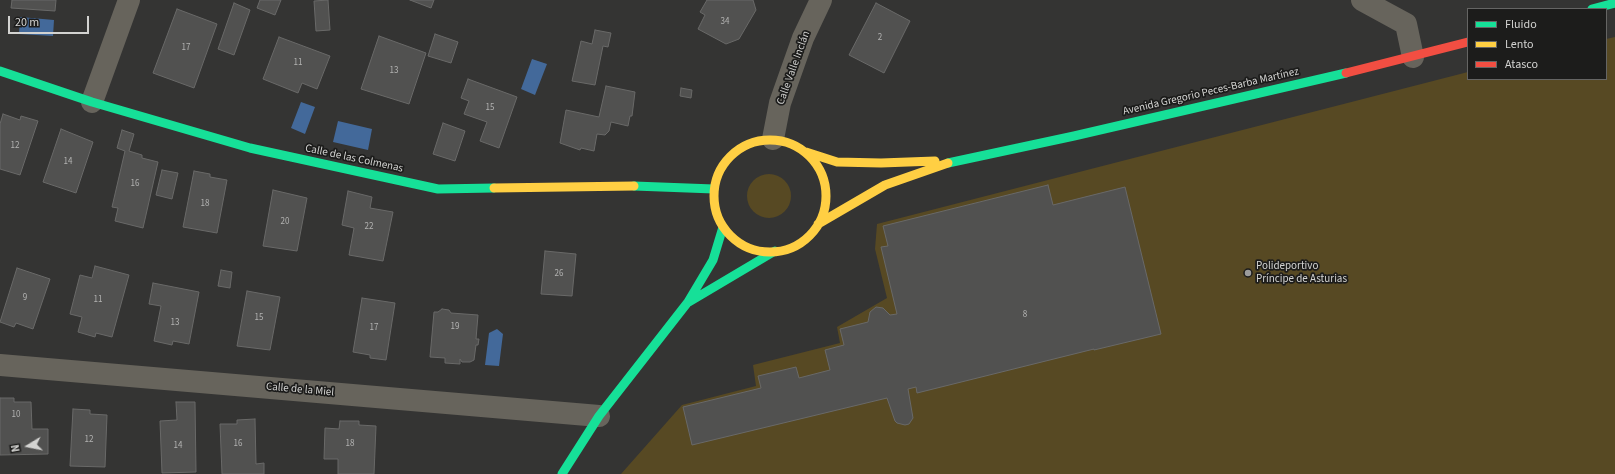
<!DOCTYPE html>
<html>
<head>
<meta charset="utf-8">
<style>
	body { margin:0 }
	#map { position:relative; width:1615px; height:474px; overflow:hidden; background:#343433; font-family:"Source Sans 3",sans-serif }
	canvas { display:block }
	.legend { position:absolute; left:1467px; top:8px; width:140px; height:72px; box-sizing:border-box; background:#1c1c1b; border:1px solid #656564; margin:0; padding:5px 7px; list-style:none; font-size:12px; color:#d3d3d1 }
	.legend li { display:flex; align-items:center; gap:8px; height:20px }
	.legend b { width:20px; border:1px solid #656564 }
	.north { position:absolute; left:8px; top:426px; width:40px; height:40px; -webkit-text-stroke:3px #1c1c1b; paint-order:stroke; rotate:260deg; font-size:11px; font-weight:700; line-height:16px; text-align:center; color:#d3d3d1 }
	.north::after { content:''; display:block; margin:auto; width:14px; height:18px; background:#d3d3d1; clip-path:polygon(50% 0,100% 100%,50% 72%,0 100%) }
	.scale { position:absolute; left:8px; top:16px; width:81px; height:18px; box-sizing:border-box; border:2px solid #d3d3d1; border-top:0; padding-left:5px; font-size:12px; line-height:14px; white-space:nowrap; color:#d3d3d1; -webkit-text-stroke:3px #1c1c1b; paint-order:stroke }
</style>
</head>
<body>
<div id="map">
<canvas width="1615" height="474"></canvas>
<ul class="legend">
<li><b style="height:5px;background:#16e098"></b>Fluido</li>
<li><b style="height:5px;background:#ffcf43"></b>Lento</li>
<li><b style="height:5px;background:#f24e42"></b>Atasco</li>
</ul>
<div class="north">N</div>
<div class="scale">20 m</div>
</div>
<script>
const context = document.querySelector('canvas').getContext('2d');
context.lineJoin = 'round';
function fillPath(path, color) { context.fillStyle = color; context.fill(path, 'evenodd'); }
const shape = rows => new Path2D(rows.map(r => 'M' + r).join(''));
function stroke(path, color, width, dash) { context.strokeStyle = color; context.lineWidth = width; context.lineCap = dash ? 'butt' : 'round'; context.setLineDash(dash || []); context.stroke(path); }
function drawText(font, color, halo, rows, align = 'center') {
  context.font = font + ' "Source Sans 3",sans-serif'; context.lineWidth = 3.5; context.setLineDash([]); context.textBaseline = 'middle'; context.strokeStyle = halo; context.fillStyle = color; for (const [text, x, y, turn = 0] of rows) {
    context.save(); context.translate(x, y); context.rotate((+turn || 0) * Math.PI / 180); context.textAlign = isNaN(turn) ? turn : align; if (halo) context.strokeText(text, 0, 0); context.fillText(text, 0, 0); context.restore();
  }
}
fillPath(shape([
	[1615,37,1615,474,621,474,682,405,756,386,753,365,840,343,837,327,887,298,875,249,877,224,1468,72,1468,79,1606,79,1606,39],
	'747 196a22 22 0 1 1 44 0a22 22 0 1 1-44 0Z'
]), '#574923');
fillPath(shape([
	[20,17,54,20,53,36,19,34],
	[532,59,547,64,535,95,521,89],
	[301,102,315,107,305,134,291,128],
	[338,121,372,129,368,150,333,142],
	[497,329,503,334,499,366,485,365,489,333]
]), '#43699a');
const building = shape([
	[12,0,56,0,55,11,11,8,12,0],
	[260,0,281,0,275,15,257,8,260,0],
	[328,0,330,30,316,31,314,1,328,0],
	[410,0,434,0,431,8,410,0],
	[707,0,753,0,756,10,739,39,726,44,698,29,705,15,700,12,707,0],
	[234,3,250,10,234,55,218,49,234,3],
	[876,3,910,21,884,73,849,55,876,3],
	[177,9,217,24,194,88,153,73,177,9],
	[595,30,611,33,608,47,603,46,595,85,572,81,581,41,592,44,595,30],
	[435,34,458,42,451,63,428,56,435,34],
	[379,36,426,53,409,104,361,89,379,36],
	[279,37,330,56,317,89,302,83,298,93,263,79,279,37],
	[468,79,517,97,499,148,480,141,487,122,464,114,469,101,461,98,468,79],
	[606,86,635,92,632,116,630,116,628,126,611,122,609,131,605,135,597,134,594,151,581,148,580,150,560,143,566,110,599,117,606,86],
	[681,88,692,90,691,98,680,96,681,88],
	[3,114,20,120,21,116,38,121,20,175,0,169,0,124,3,114],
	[443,123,465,131,455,161,433,154,443,123],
	[61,129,93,142,76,193,43,182,61,129],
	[122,130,134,134,129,151,142,155,142,158,158,162,143,228,115,221,118,208,112,207,125,151,117,148,122,130],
	[162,170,178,173,172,199,156,195,162,170],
	[194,171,210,174,210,177,227,180,217,233,183,227,194,171],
	[1048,185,1053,205,1125,187,1161,334,1094,350,1094,349,917,393,916,387,908,389,913,418,909,424,905,425,897,423,895,421,887,398,692,445,683,407,761,388,758,376,796,367,799,378,830,370,825,350,844,345,840,329,868,322,870,312,876,307,883,308,890,315,897,314,881,247,888,246,883,226,1048,185],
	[273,190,307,198,297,251,263,246,273,190],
	[348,191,372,197,370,208,393,212,383,261,349,255,354,228,342,225,348,191],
	[545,251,576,254,572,296,541,294,545,251],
	[95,266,129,275,112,337,96,333,95,337,78,332,82,317,70,314,80,275,92,278,95,266],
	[17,268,50,279,33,329,16,323,14,327,0,322,17,268],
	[221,270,232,272,230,288,218,286,221,270],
	[153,283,199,292,189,344,173,341,172,345,154,341,161,306,149,304,153,283],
	[247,291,280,297,270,350,237,346,247,291],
	[362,298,395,303,386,360,370,358,370,355,353,352,362,298],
	[442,309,449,310,451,313,478,315,476,339,479,339,478,345,476,345,474,360,470,362,462,362,460,359,460,364,445,363,445,358,430,357,434,312,438,312,442,309],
	[0,398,14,398,14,402,31,402,32,429,48,429,48,454,0,455,0,398],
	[176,402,195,402,196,472,162,473,160,421,177,420,176,402],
	[73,409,90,410,90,414,107,415,105,467,70,466,73,409],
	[255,419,256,464,264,463,264,474,222,474,220,424,237,424,237,420,255,419],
	[340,421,359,421,359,425,376,426,374,474,338,474,338,459,324,459,325,428,339,429,340,421]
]);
fillPath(building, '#515150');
stroke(building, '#696968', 1);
stroke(shape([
	[1362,0,1406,24,1413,57],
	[92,102,129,0],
	[773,139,780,103,803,38,821,0],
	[0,365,599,416]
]), '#67645c', 22);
stroke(shape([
	[1592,9,1615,3],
	[0,71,92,102,250,148,438,189,494,188],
	[948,163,1074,136,1346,73],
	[634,186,714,189],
	[689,302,775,251],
	[562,474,599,416,688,302,713,260,723,227]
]), '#16e098', 9);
stroke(shape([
	'714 196a56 56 0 1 1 112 0a56 56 0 1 1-112 0Z',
	[806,152,837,162,881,163,935,161],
	[494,188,634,186],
	[818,224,885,185,948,163]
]), '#ffcf43', 9);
stroke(shape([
	[1346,73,1468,42]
]), '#f24e42', 9);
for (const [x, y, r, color] of [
	[1248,273,4,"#9b9b9a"]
]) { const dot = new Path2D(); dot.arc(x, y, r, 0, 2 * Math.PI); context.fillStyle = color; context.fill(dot); stroke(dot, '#1c1c1b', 1.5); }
drawText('9px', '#b2b2b1', null, [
	["34",725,22],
	["2",880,38],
	["17",186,48],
	["11",298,63],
	["13",394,71],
	["15",490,108],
	["12",15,146],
	["14",68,162],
	["16",135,184],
	["18",205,204],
	["20",285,222],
	["22",369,227],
	["26",559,274],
	["9",25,298],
	["11",98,300],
	["8",1025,315],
	["15",259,318],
	["13",175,323],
	["19",455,327],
	["17",374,328],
	["10",16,415],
	["12",89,440],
	["16",238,444],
	["18",350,444],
	["14",178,446]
]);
drawText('11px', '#d3d3d1', '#1c1c1b', [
	["Calle Valle Inclán",794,68,-70],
	["Avenida Gregorio Peces-Barba Martínez",1211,92,-13],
	["Calle de las Colmenas",354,159,12],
	["Calle de la Miel",300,390,5]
]);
drawText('11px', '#d3d3d1', '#1c1c1b', [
	["Polideportivo",1256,267],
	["Príncipe de Asturias",1256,280]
], 'left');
</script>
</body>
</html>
